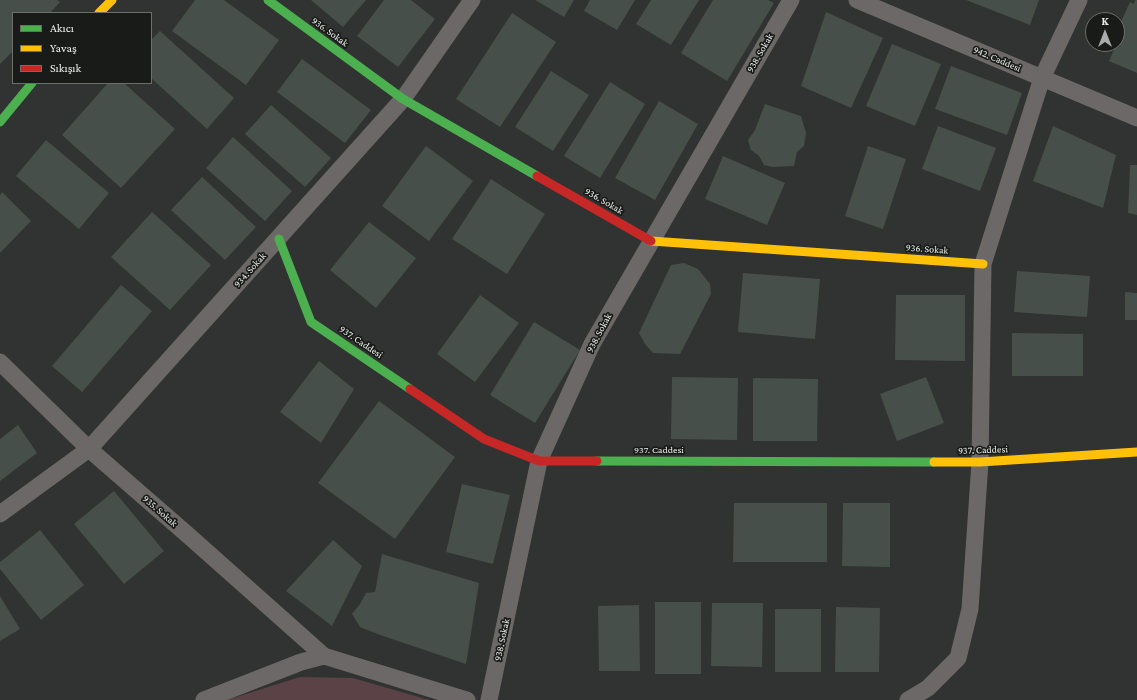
<!DOCTYPE html>
<html>
<head>
<meta charset="utf-8">
<style>
	body { margin:0 }
	#map { position:relative; width:1137px; height:700px; overflow:hidden; background:#303331; font-family:"Crimson Pro",serif }
	canvas { display:block }
	.legend { position:absolute; left:12px; top:12px; width:140px; height:72px; box-sizing:border-box; background:#191b19; border:1px solid #6d6f6d; margin:0; padding:5px 7px; list-style:none; font-size:12px; color:#eaedeb }
	.legend li { display:flex; align-items:center; gap:8px; height:20px }
	.legend b { width:20px; border:1px solid #6d6f6d }
	.north { position:absolute; left:1085px; top:12px; width:40px; height:40px; box-sizing:border-box; background:#191b19; border:1px solid #6d6f6d; border-radius:50%; rotate:0deg; font-size:11px; font-weight:700; line-height:16px; text-align:center; color:#eaedeb }
	.north::after { content:''; display:block; margin:auto; width:14px; height:18px; background:#a9acaa; clip-path:polygon(50% 0,100% 100%,50% 72%,0 100%) }
</style>
</head>
<body>
<div id="map">
<canvas width="1137" height="700"></canvas>
<ul class="legend">
<li><b style="height:5px;background:#4caf50"></b>Akıcı</li>
<li><b style="height:5px;background:#ffc107"></b>Yavaş</li>
<li><b style="height:5px;background:#c62828"></b>Sıkışık</li>
</ul>
<div class="north">K</div>
</div>
<script>
const context = document.querySelector('canvas').getContext('2d');
context.lineJoin = 'round';
function fillPath(path, color) { context.fillStyle = color; context.fill(path, 'evenodd'); }
const shape = rows => new Path2D(rows.map(r => 'M' + r).join(''));
function stroke(path, color, width, dash) { context.strokeStyle = color; context.lineWidth = width; context.lineCap = dash ? 'butt' : 'round'; context.setLineDash(dash || []); context.stroke(path); }
function drawText(font, color, halo, rows, align = 'center') {
  context.font = font + ' "Crimson Pro",serif'; context.lineWidth = 3.5; context.setLineDash([]); context.textBaseline = 'middle'; context.strokeStyle = halo; context.fillStyle = color; for (const [text, x, y, turn = 0] of rows) {
    context.save(); context.translate(x, y); context.rotate((+turn || 0) * Math.PI / 180); context.textAlign = isNaN(turn) ? turn : align; if (halo) context.strokeText(text, 0, 0); context.fillText(text, 0, 0); context.restore();
  }
}
fillPath(shape([
	[300,677,353,678,429,700,227,700]
]), '#5a4246');
fillPath(shape([
	[0,0,57,0,60,2,50,13,13,13,13,51,0,64],
	[195,0,224,0,279,40,246,85,172,31],
	[311,0,366,0,343,27],
	[384,0,411,0,435,19,398,67,357,36],
	[535,0,574,0,564,17],
	[590,0,635,0,617,30,584,11],
	[651,0,699,0,671,45,636,24],
	[713,0,768,0,774,3,727,81,681,53],
	[966,0,1039,0,1030,25],
	[1135,0,1137,0,1137,73,1109,61,1118,40,1117,39,1117,31,1130,2,1134,4],
	[826,12,883,38,851,108,801,86],
	[512,13,556,42,500,127,456,99],
	[160,31,234,98,207,129,151,78,151,40],
	[892,44,941,64,915,126,866,106],
	[302,59,371,110,345,143,277,92],
	[951,66,1022,93,1007,135,935,109],
	[551,71,589,95,553,151,515,127],
	[610,82,645,104,600,178,564,156],
	[108,83,124,83,175,129,121,188,62,135],
	[659,101,698,124,655,200,615,178],
	[765,104,801,116,806,133,804,146,797,152,794,166,772,167,764,165,759,156,751,150,748,140,755,130],
	[271,105,331,158,305,187,245,134],
	[938,126,996,148,980,191,922,169],
	[1053,126,1116,155,1103,208,1033,181],
	[233,137,292,191,265,221,206,168],
	[46,140,109,193,79,229,16,176],
	[426,146,473,181,429,241,382,206],
	[868,146,906,159,883,229,845,216],
	[723,156,785,183,767,225,705,199],
	[1130,165,1137,165,1137,215,1128,213],
	[202,177,256,227,225,260,171,210],
	[491,179,545,214,507,274,452,239],
	[2,192,31,221,0,253,0,195],
	[152,212,211,265,170,310,111,257],
	[369,222,416,258,376,308,330,270],
	[684,263,698,269,710,284,711,294,680,354,653,353,645,344,639,333,671,265],
	[1017,271,1090,276,1087,317,1014,312],
	[743,273,820,279,815,339,738,332],
	[121,285,152,311,82,392,52,366],
	[1125,292,1137,293,1137,320,1125,320],
	[480,295,519,323,475,382,437,354],
	[896,295,965,295,965,361,895,360],
	[534,322,580,350,535,423,490,395],
	[1012,333,1083,334,1083,376,1012,376],
	[319,361,354,389,321,443,280,412],
	[672,377,738,378,737,440,671,439],
	[926,377,944,423,897,441,880,394],
	[753,378,818,379,817,441,753,441],
	[379,401,455,457,395,539,318,483],
	[18,425,37,453,0,481,0,439],
	[462,484,510,495,493,564,446,552],
	[114,491,164,551,124,584,74,524],
	[734,503,827,503,827,562,733,562],
	[843,503,890,503,890,567,842,566],
	[40,530,84,585,41,620,0,569,0,562],
	[333,540,362,566,332,626,286,591],
	[382,554,479,583,466,664,380,635,360,627,352,614,360,604,366,593,375,592],
	[0,596,20,629,0,641],
	[655,602,701,602,701,674,655,674],
	[712,603,763,603,762,667,711,666],
	[639,605,640,671,599,671,598,606],
	[836,607,880,608,879,672,835,672],
	[775,609,821,609,821,672,775,672]
]), '#474f4a');
stroke(shape([
	[857,0,1137,118],
	[0,362,89,449,189,536,324,656],
	[0,514,89,449,403,99,472,0],
	[204,700,301,662,324,656,467,700],
	[489,700,539,461,592,344,791,0],
	[908,700,928,688,958,658,970,609,980,462,983,264,1042,78,1079,0]
]), '#6c6868', 17);
stroke(shape([
	[268,0,403,99,537,176],
	[0,122,32,83],
	[279,239,311,322,410,389],
	[597,461,934,462]
]), '#4caf50', 9);
stroke(shape([
	[99,13,112,0],
	[651,241,983,264],
	[934,462,980,462,1137,452]
]), '#ffc107', 9);
stroke(shape([
	[537,176,651,241],
	[410,389,484,439,539,461,597,461]
]), '#c62828', 9);
drawText('10px', '#eaedeb', '#191b19', [
	["936. Sokak",330,32,36],
	["938. Sokak",760,53,-60],
	["942. Caddesi",997,59,23],
	["936. Sokak",604,201,30],
	["936. Sokak",927,249,4],
	["934. Sokak",250,270,-48],
	["938. Sokak",599,333,-62],
	["937. Caddesi",361,342,34],
	["937. Caddesi",659,450],
	["937. Caddesi",983,450,-2],
	["935. Sokak",160,511,41],
	["938. Sokak",502,640,-78]
]);
</script>
</body>
</html>
